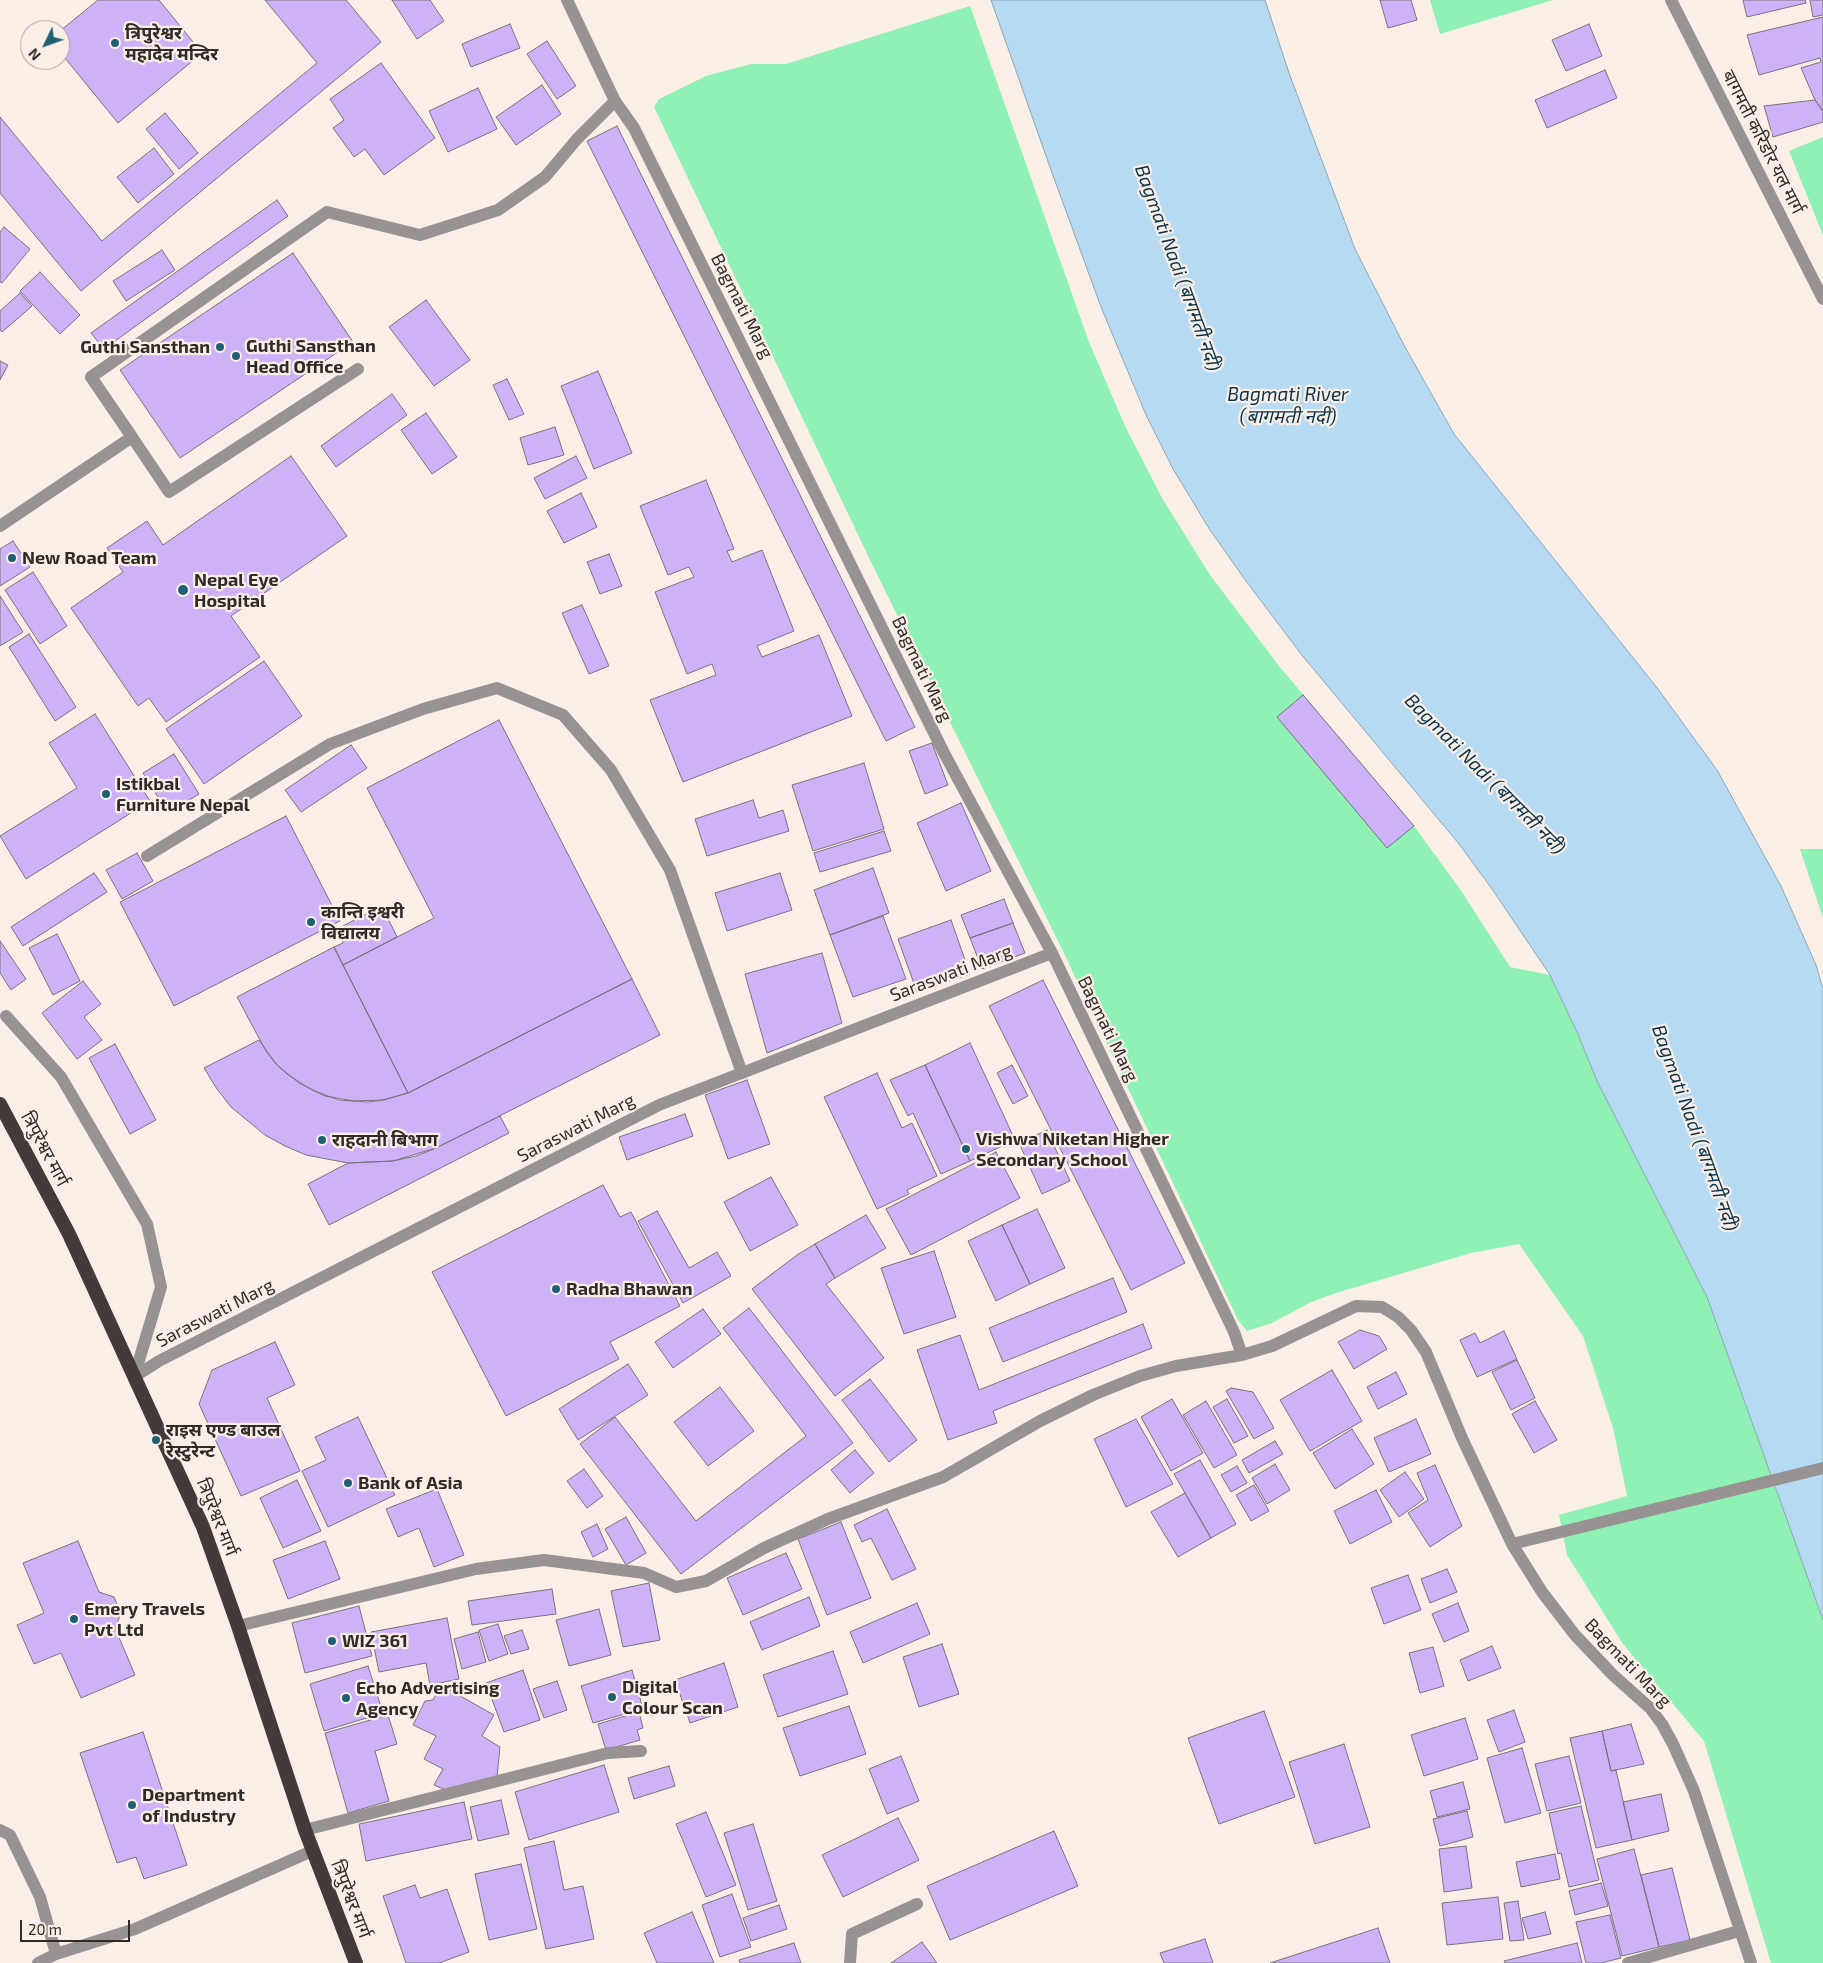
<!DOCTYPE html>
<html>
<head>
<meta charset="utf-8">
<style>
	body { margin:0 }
	#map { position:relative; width:1823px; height:1963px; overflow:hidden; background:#faefe7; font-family:"Exo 2",sans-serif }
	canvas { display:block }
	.north { position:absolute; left:20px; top:20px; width:50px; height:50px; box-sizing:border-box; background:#faefe7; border:1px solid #a9a19b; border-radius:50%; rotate:228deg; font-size:14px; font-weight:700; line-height:20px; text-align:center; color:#2f2b28 }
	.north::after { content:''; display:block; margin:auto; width:18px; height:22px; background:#206075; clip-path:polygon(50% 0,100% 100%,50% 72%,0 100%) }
	.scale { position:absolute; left:20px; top:1920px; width:110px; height:22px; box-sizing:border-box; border:2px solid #2f2b28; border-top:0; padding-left:6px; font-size:15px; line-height:18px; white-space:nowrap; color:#2f2b28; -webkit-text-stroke:4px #faefe7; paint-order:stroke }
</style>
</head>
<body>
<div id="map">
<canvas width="1823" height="1963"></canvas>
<div class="north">N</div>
<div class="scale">20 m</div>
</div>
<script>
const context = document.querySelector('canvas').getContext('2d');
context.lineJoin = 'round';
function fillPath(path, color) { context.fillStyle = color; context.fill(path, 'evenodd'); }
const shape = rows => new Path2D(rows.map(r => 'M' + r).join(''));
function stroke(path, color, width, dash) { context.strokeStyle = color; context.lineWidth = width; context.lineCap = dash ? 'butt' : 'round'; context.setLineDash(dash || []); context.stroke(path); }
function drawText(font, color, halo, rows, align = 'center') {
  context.font = font + ' "Exo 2","Noto Sans Devanagari",sans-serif'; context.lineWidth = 4.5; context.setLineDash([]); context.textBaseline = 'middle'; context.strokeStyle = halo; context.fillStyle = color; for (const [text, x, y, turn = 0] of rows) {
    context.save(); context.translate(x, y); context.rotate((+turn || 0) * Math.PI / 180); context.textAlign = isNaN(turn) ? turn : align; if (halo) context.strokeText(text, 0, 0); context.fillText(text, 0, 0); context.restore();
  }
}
fillPath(shape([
	[1430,0,1553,0,1440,34],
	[970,6,1089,342,1125,426,1162,498,1210,575,1279,666,1414,826,1462,892,1510,967,1550,975,1577,1032,1597,1081,1707,1297,1823,1620,1823,1963,1771,1963,1704,1741,1623,1644,1567,1555,1559,1515,1627,1496,1613,1428,1583,1336,1519,1244,1471,1253,1339,1292,1311,1302,1272,1323,1247,1331,1238,1320,1060,945,871,562,654,107,659,99,706,76,751,64,786,64],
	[1823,137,1823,235,1789,151],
	[1800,849,1823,849,1823,918]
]), '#8ff1b4');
const water = shape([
	[991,0,1265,0,1289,73,1355,249,1405,347,1454,434,1658,689,1717,770,1781,886,1816,965,1823,989,1823,1620,1707,1297,1597,1081,1577,1032,1550,975,1492,889,1459,844,1301,654,1246,581,1210,530,1173,469,1146,415,1101,307,1051,170,991,0]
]);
fillPath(water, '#b7daf3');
stroke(water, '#8ea6b6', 1);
const building = shape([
	[98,0,159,0,202,53,118,123,60,52,60,31,98,0],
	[265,0,346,0,381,42,81,291,0,193,0,117,102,241,317,63,265,0],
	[392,0,430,0,444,21,417,39,392,0],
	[1380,0,1411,0,1417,20,1388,28,1380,0],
	[1743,0,1805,0,1806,3,1747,17,1743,0],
	[1810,0,1823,0,1823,15,1813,17,1810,0],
	[1823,17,1823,111,1815,100,1801,68,1821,62,1820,58,1759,75,1747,35,1823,17],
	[510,24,520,48,471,67,462,44,510,24],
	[1589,24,1602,56,1566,71,1552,40,1589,24],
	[547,41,576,86,557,99,527,54,547,41],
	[381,63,435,138,384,175,365,149,354,157,333,128,344,120,330,99,381,63],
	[1605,70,1617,98,1547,128,1535,100,1605,70],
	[542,85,561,114,516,145,496,117,542,85],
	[478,88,497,129,448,152,429,111,478,88],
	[1815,100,1823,111,1823,122,1773,137,1764,106,1815,100],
	[165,113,198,153,179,169,146,129,165,113],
	[617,126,915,727,886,741,587,141,617,126],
	[154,148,174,174,138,203,117,177,154,148],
	[277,200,288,216,104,349,91,333,277,200],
	[4,227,30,249,2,283,0,282,0,232,4,227],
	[162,250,175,270,126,301,113,281,162,250],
	[293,253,353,342,180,458,120,370,293,253],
	[40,272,80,315,60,334,20,291,40,272],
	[20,293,32,306,2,332,0,330,0,311,20,293],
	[426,300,470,360,434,386,389,327,426,300],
	[0,361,8,365,0,380,0,361],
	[598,371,632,453,594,469,561,386,598,371],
	[507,379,524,414,509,420,493,385,507,379],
	[392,394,407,415,336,467,321,446,392,394],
	[426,413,457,457,432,474,401,430,426,413],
	[555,427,564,455,528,465,520,438,555,427],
	[291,456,347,536,231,616,260,657,166,722,149,698,138,706,71,608,123,572,107,548,147,521,163,545,291,456],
	[576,456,587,478,545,499,534,478,576,456],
	[706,480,734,549,727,551,732,562,762,550,794,631,757,646,762,657,819,635,852,716,683,782,650,700,716,675,712,664,687,674,655,592,694,577,689,567,668,575,640,506,706,480],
	[581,493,597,527,564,543,547,511,581,493],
	[13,541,30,567,0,586,0,549,13,541],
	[609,554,622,586,600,594,587,562,609,554],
	[33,572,67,626,40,644,5,590,33,572],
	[0,596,23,632,0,646,0,596],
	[582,605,609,666,589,674,562,613,582,605],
	[29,634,76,707,55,721,9,647,29,634],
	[264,661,302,716,204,784,166,729,264,661],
	[1303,695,1414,826,1387,848,1277,717,1303,695],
	[95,714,150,801,26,879,0,836,77,788,49,743,95,714],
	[499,720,632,979,408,1093,343,965,434,918,367,788,499,720],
	[932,743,948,785,925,794,909,751,932,743],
	[351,745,367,768,301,812,285,790,351,745],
	[174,754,199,794,168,813,143,773,174,754],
	[864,763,884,829,813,851,792,785,864,763],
	[753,800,759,818,783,810,789,831,707,856,695,819,753,800],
	[961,803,991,871,946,891,917,823,961,803],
	[286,816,340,921,174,1006,120,902,286,816],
	[884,831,891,851,820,872,814,853,884,831],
	[137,853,153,881,122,899,106,870,137,853],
	[873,868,889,913,830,935,814,890,873,868],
	[94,873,107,892,23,946,11,927,94,873],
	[780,873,792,910,727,931,715,893,780,873],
	[1004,899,1013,923,970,938,961,915,1004,899],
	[382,906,397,937,343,965,334,947,343,943,337,929,382,906],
	[883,916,906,979,853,997,830,935,883,916],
	[951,920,970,974,917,992,898,939,951,920],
	[1013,923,1025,953,982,969,970,938,1013,923],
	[57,934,80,981,53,995,29,948,57,934],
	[0,941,26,979,11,990,0,973,0,941],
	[334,947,343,965,408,1093,383,1100,354,1101,325,1096,299,1083,277,1065,267,1053,237,997,334,947],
	[822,953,842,1023,767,1053,745,974,822,953],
	[632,979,660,1035,436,1148,393,1161,348,1163,306,1155,285,1146,265,1135,231,1107,217,1089,204,1068,259,1040,277,1065,287,1074,312,1090,339,1100,368,1102,383,1100,408,1093,632,979],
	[1043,980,1185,1263,1131,1290,989,1006,1043,980],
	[83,981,101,1004,84,1017,102,1040,77,1059,42,1013,83,981],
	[970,1043,1015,1140,970,1161,925,1065,970,1043],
	[115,1044,156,1120,130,1134,89,1058,115,1044],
	[925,1065,970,1161,941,1174,913,1113,908,1116,890,1080,925,1065],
	[1012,1065,1028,1096,1013,1104,997,1073,1012,1065],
	[877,1073,902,1128,912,1123,937,1176,907,1190,909,1194,877,1209,824,1097,877,1073],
	[747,1080,770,1144,728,1159,705,1095,747,1080],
	[685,1114,693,1136,627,1160,619,1137,685,1114],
	[500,1116,509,1133,329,1225,308,1184,348,1163,393,1161,416,1156,436,1148,500,1116],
	[1047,1130,1070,1181,1042,1194,1019,1143,1047,1130],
	[996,1152,1020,1198,911,1255,886,1209,996,1152],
	[771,1177,798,1225,750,1251,724,1202,771,1177],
	[603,1185,620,1217,631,1212,680,1306,610,1342,619,1359,506,1416,432,1272,603,1185],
	[1037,1209,1065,1268,1030,1284,1002,1225,1037,1209],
	[657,1211,689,1268,717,1252,731,1276,683,1303,638,1221,657,1211],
	[866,1215,886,1248,835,1278,815,1244,866,1215],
	[1002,1225,1030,1284,996,1301,968,1241,1002,1225],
	[815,1244,835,1278,826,1284,884,1358,835,1396,752,1289,797,1255,815,1244],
	[934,1251,956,1317,904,1334,881,1268,934,1251],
	[1113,1278,1127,1312,1003,1362,989,1328,1113,1278],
	[749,1308,853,1443,681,1574,580,1444,615,1417,696,1521,806,1436,723,1328,749,1308],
	[703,1309,721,1334,673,1368,655,1342,703,1309],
	[1143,1324,1152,1348,993,1411,997,1423,948,1440,917,1350,960,1335,979,1390,1143,1324],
	[1360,1330,1379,1336,1387,1349,1354,1369,1338,1342,1360,1330],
	[1504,1331,1517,1359,1477,1377,1460,1340,1475,1333,1480,1343,1504,1331],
	[275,1342,295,1385,267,1398,300,1471,241,1496,199,1404,212,1370,275,1342],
	[1517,1360,1535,1398,1511,1410,1492,1372,1517,1360],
	[628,1364,648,1395,578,1440,559,1409,628,1364],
	[1332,1370,1362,1421,1310,1451,1280,1400,1332,1370],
	[1396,1372,1407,1394,1378,1409,1367,1387,1396,1372],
	[870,1379,917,1440,889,1462,842,1400,870,1379],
	[720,1387,754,1431,708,1466,674,1422,720,1387],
	[1231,1388,1253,1392,1274,1428,1254,1439,1226,1391,1231,1388],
	[1172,1399,1203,1453,1171,1471,1141,1417,1172,1399],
	[1227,1399,1248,1436,1234,1443,1213,1407,1227,1399],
	[1206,1401,1237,1455,1214,1468,1183,1415,1206,1401],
	[1535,1401,1557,1440,1534,1453,1512,1414,1535,1401],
	[358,1417,395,1495,328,1527,302,1471,326,1460,315,1437,358,1417],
	[1136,1419,1173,1484,1126,1507,1094,1439,1136,1419],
	[1416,1419,1431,1454,1389,1472,1374,1438,1416,1419],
	[1352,1429,1374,1464,1335,1489,1313,1453,1352,1429],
	[1275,1441,1283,1454,1249,1473,1242,1460,1275,1441],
	[855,1450,874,1473,850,1493,831,1470,855,1450],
	[1200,1460,1236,1524,1211,1538,1174,1474,1200,1460],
	[1275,1464,1290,1490,1267,1504,1252,1478,1275,1464],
	[1435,1465,1462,1526,1430,1547,1408,1513,1428,1500,1417,1473,1435,1465],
	[1237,1466,1247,1483,1231,1492,1221,1475,1237,1466],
	[584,1469,603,1496,587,1508,567,1481,584,1469],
	[1405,1472,1424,1499,1399,1517,1380,1490,1405,1472],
	[297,1480,321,1531,283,1548,260,1498,297,1480],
	[1254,1485,1269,1511,1251,1521,1236,1495,1254,1485],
	[437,1489,464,1555,434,1567,419,1528,398,1537,386,1509,437,1489],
	[1376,1490,1392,1522,1350,1544,1334,1511,1376,1490],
	[1185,1493,1211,1538,1178,1557,1151,1512,1185,1493],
	[887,1509,916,1569,892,1580,871,1538,862,1542,854,1525,887,1509],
	[626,1517,646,1553,626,1565,605,1529,626,1517],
	[841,1522,871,1598,827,1615,798,1539,841,1522],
	[597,1524,608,1549,593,1557,581,1532,597,1524],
	[78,1541,99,1592,114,1597,121,1613,115,1628,135,1675,81,1698,61,1653,34,1664,17,1625,44,1613,23,1563,78,1541],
	[325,1541,340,1579,288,1599,273,1560,325,1541],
	[786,1553,802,1589,743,1615,727,1578,786,1553],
	[1447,1569,1457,1592,1430,1603,1421,1579,1447,1569],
	[1408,1575,1421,1610,1384,1624,1371,1588,1408,1575],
	[649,1583,660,1640,623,1647,611,1591,649,1583],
	[552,1589,556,1614,472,1625,468,1601,552,1589],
	[809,1597,820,1626,762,1650,750,1622,809,1597],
	[917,1603,930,1634,863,1663,850,1632,917,1603],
	[1458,1603,1469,1631,1444,1642,1432,1614,1458,1603],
	[359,1606,372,1656,305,1673,292,1623,359,1606],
	[599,1609,611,1655,569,1666,556,1620,599,1609],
	[447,1618,459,1679,430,1685,426,1663,379,1672,371,1632,447,1618],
	[498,1624,508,1654,489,1661,479,1630,498,1624],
	[522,1630,529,1649,511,1654,504,1636,522,1630],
	[478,1632,486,1662,462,1669,454,1639,478,1632],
	[942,1644,959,1694,919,1707,903,1657,942,1644],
	[1492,1646,1501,1668,1468,1681,1460,1660,1492,1646],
	[1433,1647,1444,1686,1420,1693,1409,1653,1433,1647],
	[833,1651,848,1694,778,1717,763,1675,833,1651],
	[724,1663,738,1707,690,1723,675,1680,724,1663],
	[368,1666,383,1713,324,1731,310,1684,368,1666],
	[523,1670,540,1720,504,1732,486,1683,523,1670],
	[632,1670,643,1709,593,1723,581,1686,632,1670],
	[557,1681,567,1710,544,1718,533,1689,557,1681],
	[441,1685,494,1715,482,1736,500,1747,497,1777,448,1791,434,1785,443,1769,424,1759,436,1736,413,1725,425,1701,433,1700,441,1685],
	[849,1706,866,1754,800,1776,783,1728,849,1706],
	[1514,1710,1525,1742,1499,1752,1487,1720,1514,1710],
	[1264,1711,1295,1797,1219,1824,1188,1738,1264,1711],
	[639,1712,643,1728,637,1730,640,1740,606,1750,598,1724,639,1712],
	[388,1715,397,1744,375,1751,389,1801,348,1813,325,1733,388,1715],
	[1465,1718,1478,1759,1424,1776,1411,1735,1465,1718],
	[1631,1724,1644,1764,1611,1771,1602,1731,1631,1724],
	[1602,1731,1611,1771,1616,1770,1632,1840,1596,1848,1570,1738,1602,1731],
	[143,1732,187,1865,144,1879,136,1857,117,1863,80,1753,143,1732],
	[1344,1744,1370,1827,1315,1844,1289,1762,1344,1744],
	[1522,1748,1541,1813,1505,1823,1487,1758,1522,1748],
	[901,1756,919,1801,887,1814,869,1769,901,1756],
	[1569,1756,1581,1803,1547,1811,1535,1764,1569,1756],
	[604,1765,619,1812,529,1840,515,1792,604,1765],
	[669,1766,675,1786,634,1799,628,1778,669,1766],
	[1463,1782,1470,1809,1437,1817,1430,1791,1463,1782],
	[1661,1794,1669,1831,1632,1840,1623,1802,1661,1794],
	[501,1800,509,1834,478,1841,470,1807,501,1800],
	[464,1802,472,1839,366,1861,359,1824,464,1802],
	[1581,1806,1599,1880,1569,1887,1561,1853,1558,1854,1549,1813,1581,1806],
	[1467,1811,1473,1837,1440,1846,1433,1819,1467,1811],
	[706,1812,736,1885,706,1897,676,1824,706,1812],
	[898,1818,919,1860,843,1897,822,1855,898,1818],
	[753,1824,777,1901,748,1910,724,1833,753,1824],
	[1054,1831,1078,1886,950,1940,927,1886,1054,1831],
	[554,1841,564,1890,583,1886,594,1939,546,1949,524,1848,554,1841],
	[1466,1846,1472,1888,1444,1892,1439,1849,1466,1846],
	[1634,1849,1659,1947,1622,1956,1597,1859,1634,1849],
	[1555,1854,1560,1879,1521,1887,1516,1862,1555,1854],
	[521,1864,537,1929,489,1940,475,1874,521,1864],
	[1672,1868,1690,1940,1659,1947,1641,1875,1672,1868],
	[1601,1883,1608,1906,1575,1915,1569,1891,1601,1883],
	[415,1885,420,1898,447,1889,469,1952,439,1963,406,1963,383,1896,415,1885],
	[732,1894,751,1947,720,1957,702,1905,732,1894],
	[1498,1897,1503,1939,1447,1945,1442,1903,1498,1897],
	[1518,1901,1524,1940,1510,1941,1504,1903,1518,1901],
	[779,1905,787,1929,751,1941,743,1918,779,1905],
	[692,1912,714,1963,657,1963,644,1933,692,1912],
	[1545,1912,1551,1934,1528,1939,1522,1918,1545,1912],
	[1610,1915,1621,1958,1601,1963,1586,1963,1576,1922,1610,1915],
	[1378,1928,1390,1963,1270,1963,1378,1928],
	[1205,1939,1213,1963,1164,1963,1160,1953,1205,1939],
	[922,1942,937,1963,891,1963,922,1942],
	[794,1943,801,1963,740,1963,739,1960,794,1943],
	[1577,1943,1582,1963,1505,1963,1504,1961,1577,1943]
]);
fillPath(building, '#ceb2f8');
stroke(building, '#78747e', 1);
stroke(shape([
	[132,437,91,377,327,212,420,235,498,210,545,177,577,139,615,101],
	[0,526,132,437,169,492,358,369],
	[147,856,330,744,423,709,497,688,563,715,611,770,670,870,742,1073],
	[6,1016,61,1077,147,1224,161,1287,134,1377],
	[0,1830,10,1835,40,1897,56,1954],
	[38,1963,56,1954,135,1929,312,1851],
	[850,1963,852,1934,917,1904]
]), '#989392', 12);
stroke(shape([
	[567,0,615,101,634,128,944,753,1052,953,1234,1332,1242,1355],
	[134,1377,159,1361,659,1105,1052,953],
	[238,1626,476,1569,544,1560,644,1573,676,1587,706,1581,764,1548,828,1519,943,1477,1040,1421,1093,1395,1140,1376,1176,1366,1242,1355,1272,1346,1356,1306,1382,1307,1398,1317,1411,1330,1426,1352,1462,1438,1512,1544],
	[305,1830,608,1753,641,1751],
	[1628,1963,1739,1931],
	[1751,1963,1694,1791,1673,1744,1662,1724,1650,1708,1613,1675,1575,1635,1542,1592,1512,1544,1823,1468]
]), '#989392', 12);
stroke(shape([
	[1671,0,1823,299]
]), '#989392', 12);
stroke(shape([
	[0,1104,69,1234,203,1527,238,1626,305,1830,356,1963]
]), '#443a39', 14);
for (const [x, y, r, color] of [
	[115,43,5,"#206075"],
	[220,347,5,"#206075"],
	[236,356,5,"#206075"],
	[12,558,5,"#206075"],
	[183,590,6,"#206075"],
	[106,794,5,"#206075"],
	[311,922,5,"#206075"],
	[322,1140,5,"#206075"],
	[966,1149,5,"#206075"],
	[556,1289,5,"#206075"],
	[156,1440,5,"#206075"],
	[348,1483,5,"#206075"],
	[74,1619,5,"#206075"],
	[332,1641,5,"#206075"],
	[612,1697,5,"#206075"],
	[346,1698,5,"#206075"],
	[132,1805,5,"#206075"]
]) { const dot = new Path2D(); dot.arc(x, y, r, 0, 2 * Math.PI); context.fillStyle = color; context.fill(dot); stroke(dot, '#faefe7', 2); }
drawText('bold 18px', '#2f2b28', '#faefe7', [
	["त्रिपुरेश्वर",125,33],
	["महादेव मन्दिर",125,54],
	["Guthi Sansthan",246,346],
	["Head Office",246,367],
	["Guthi Sansthan",210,347,"right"],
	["New Road Team",22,558],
	["Nepal Eye",194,580],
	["Hospital",194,601],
	["Istikbal",116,784],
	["Furniture Nepal",116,805],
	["कान्ति इश्वरी",321,912],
	["विद्यालय",321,933],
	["Vishwa Niketan Higher",976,1139],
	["Secondary School",976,1160],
	["राहदानी बिभाग",332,1140],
	["Radha Bhawan",566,1289],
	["राइस एण्ड बाउल",166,1430],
	["रेस्टुरेन्ट",166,1451],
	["Bank of Asia",358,1483],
	["Emery Travels",84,1609],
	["Pvt Ltd",84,1630],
	["WIZ 361",342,1641],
	["Digital",622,1687],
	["Colour Scan",622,1708],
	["Echo Advertising",356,1688],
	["Agency",356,1709],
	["Department",142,1795],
	["of Industry",142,1816]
], 'left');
drawText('18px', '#2f2b28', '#faefe7', [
	["बागमती करिडोर यल मार्ग",1763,142,63],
	["Bagmati Marg",742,306,63],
	["Bagmati Marg",922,669,64],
	["Saraswati Marg",951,973,-21],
	["Bagmati Marg",1108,1029,64],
	["Saraswati Marg",576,1128,-27],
	["त्रिपुरेश्वर मार्ग",45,1149,62],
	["Saraswati Marg",215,1313,-27],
	["त्रिपुरेश्वर मार्ग",217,1517,68],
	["Bagmati Marg",1628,1663,46],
	["त्रिपुरेश्वर मार्ग",351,1899,69]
]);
drawText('italic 19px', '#07344b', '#faefe7', [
	["Bagmati Nadi (बागमती नदी)",1178,268,70],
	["Bagmati River",1288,395],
	["(बागमती नदी)",1288,417],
	["Bagmati Nadi (बागमती नदी)",1485,774,45],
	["Bagmati Nadi (बागमती नदी)",1695,1128,70]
]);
</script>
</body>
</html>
